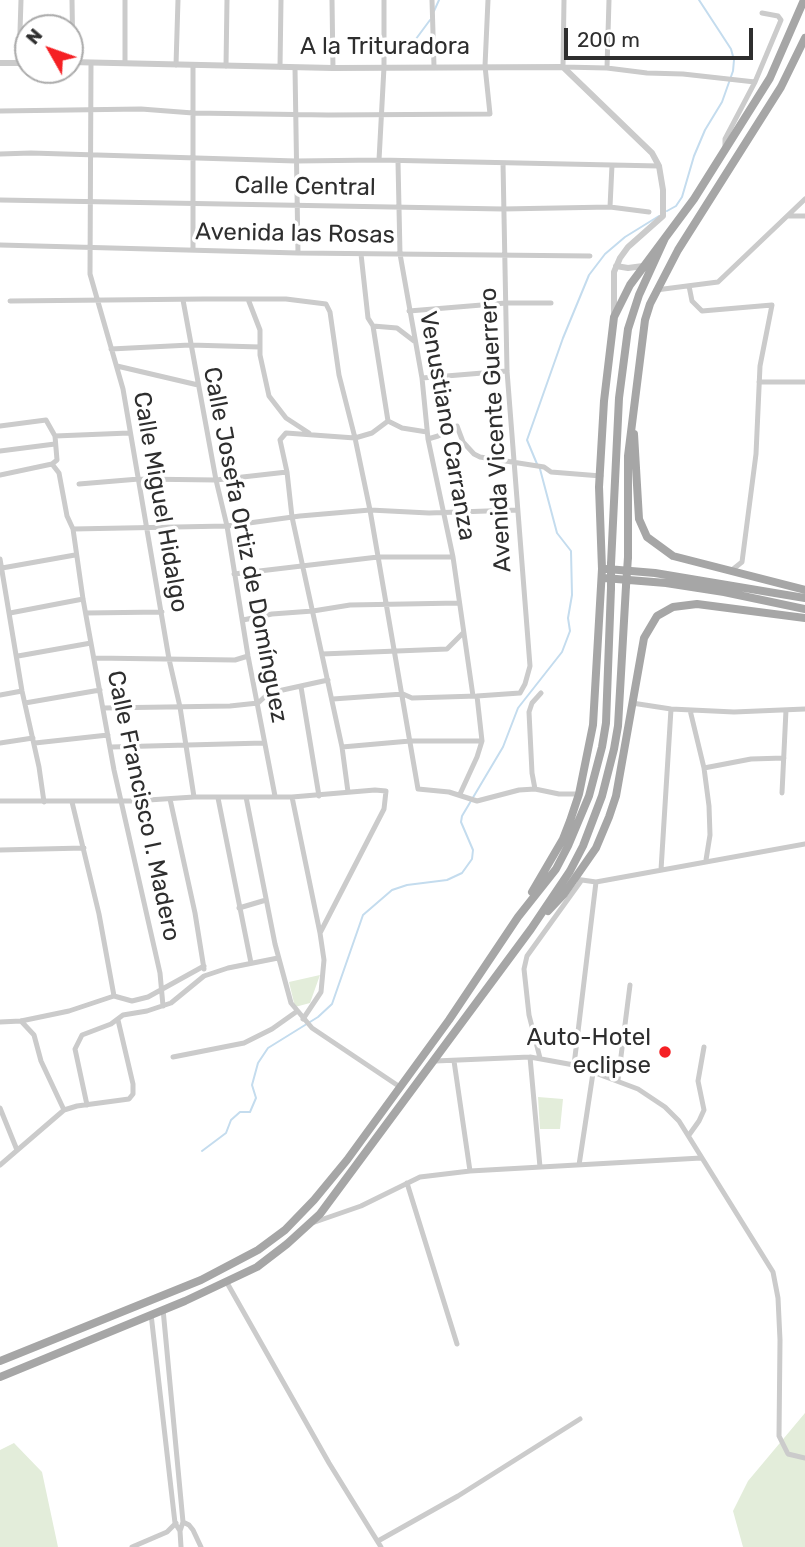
<!DOCTYPE html>
<html>
<head>
<meta charset="utf-8">
<style>
	body { margin:0 }
	#map { position:relative; width:805px; height:1547px; overflow:hidden; background:#fff; font-family:Rubik,sans-serif }
	canvas { display:block }
	.north { position:absolute; left:14px; top:14px; width:70px; height:70px; box-sizing:border-box; background:#fff; border:2px solid #ababab; border-radius:50%; rotate:310deg; font-size:19px; font-weight:700; line-height:28px; text-align:center; color:#2e2e2e }
	.north::after { content:''; display:block; margin:auto; width:24px; height:32px; background:#f52024; clip-path:polygon(50% 0,100% 100%,50% 72%,0 100%) }
	.scale { position:absolute; left:564px; top:28px; width:189px; height:32px; box-sizing:border-box; border:4px solid #2e2e2e; border-top:0; padding-left:9px; font-size:21px; line-height:24px; white-space:nowrap; color:#2e2e2e; -webkit-text-stroke:5px #fff; paint-order:stroke }
</style>
</head>
<body>
<div id="map">
<canvas width="805" height="1547"></canvas>
<div class="north">N</div>
<div class="scale">200 m</div>
</div>
<script>
const context = document.querySelector('canvas').getContext('2d');
context.lineJoin = 'round';
function fillPath(path, color) { context.fillStyle = color; context.fill(path, 'evenodd'); }
const shape = rows => new Path2D(rows.map(r => 'M' + r).join(''));
function stroke(path, color, width, dash) { context.strokeStyle = color; context.lineWidth = width; context.lineCap = dash ? 'butt' : 'round'; context.setLineDash(dash || []); context.stroke(path); }
function drawText(font, color, halo, rows, align = 'center') {
  context.font = font + ' Rubik,sans-serif'; context.lineWidth = 7; context.setLineDash([]); context.textBaseline = 'middle'; context.strokeStyle = halo; context.fillStyle = color; for (const [text, x, y, turn = 0] of rows) {
    context.save(); context.translate(x, y); context.rotate((+turn || 0) * Math.PI / 180); context.textAlign = isNaN(turn) ? turn : align; if (halo) context.strokeText(text, 0, 0); context.fillText(text, 0, 0); context.restore();
  }
}
fillPath(shape([
	[320,975,310,1003,295,1007,289,982],
	[538,1097,563,1099,560,1129,540,1129],
	[805,1413,805,1547,743,1547,733,1511,748,1481],
	[14,1443,42,1472,58,1547,0,1547,0,1450]
]), '#e3edda');
stroke(shape([
	[434,11,439,0],
	[410,47,430,20],
	[667,211,676,206,682,197,694,156,705,130,722,102,733,71,734,60,731,49,699,0],
	[537,464,527,440,563,338,589,275,605,254,625,237,659,216],
	[202,1151,226,1133,231,1120,240,1112,250,1112,256,1098,252,1085,258,1063,268,1048,318,1017,332,1004,363,915,392,890,407,885,447,880,462,873,472,859,473,850,461,822,462,816,503,747,518,708,562,652,570,631,568,618,572,595,571,551,557,533,540,469]
]), '#c4dcee', 2);
stroke(shape([
	[72,0,73,62],
	[332,0,333,68],
	[432,0,434,66],
	[564,0,563,67,607,68,647,73,683,74,755,82],
	[19,63,21,0],
	[91,63,90,274,123,389,169,659,180,707,194,797],
	[125,63,125,0],
	[176,65,178,0],
	[193,66,193,249],
	[226,66,227,0],
	[280,67,281,0],
	[295,68,298,253],
	[607,68,609,0],
	[0,111,141,109,193,113,328,115,490,114,485,66,488,0],
	[725,146,725,139,755,82,781,20,778,16,762,13],
	[0,154,31,153,296,161,379,160,659,166],
	[379,160,384,67,384,0],
	[398,162,400,254,422,378,428,439,453,557,473,696],
	[0,200,503,209,610,207,649,212],
	[610,207,612,165],
	[788,216,805,216],
	[0,245,298,253,590,256],
	[361,254,368,318,373,326,388,421],
	[689,286,692,301,702,311,772,305,760,366,756,454,742,562,732,570],
	[656,290,718,282,805,199],
	[248,299,260,330,260,355,269,396,286,418,309,433],
	[183,300,216,480,227,526,248,656,275,796],
	[10,301,204,299,286,299,326,304,330,312,339,375,355,438,370,510,418,789,449,792,477,801,519,790,535,789,559,794,579,794],
	[409,311,506,303,551,303],
	[373,326,397,328,414,341],
	[111,349,190,345,260,347],
	[117,366,198,385],
	[422,378,507,371],
	[759,382,805,382],
	[0,426,46,420,55,436,57,460,52,464,0,475],
	[55,436,129,433],
	[428,439,438,436,457,426,463,442,474,454,480,457,544,467,551,472,601,476],
	[0,451,55,444],
	[52,464,59,473,67,516,73,529,83,599,114,770,160,973,163,1006],
	[79,484,139,479,216,480,287,472],
	[73,529,227,526,300,516,370,510,429,513,516,510],
	[0,559,22,691,39,767,44,802],
	[2,568,75,555],
	[234,574,378,557,453,557],
	[10,613,83,599],
	[86,613,162,612],
	[243,620,272,614,313,611,350,605,459,603],
	[322,654,447,649,463,633],
	[18,656,91,643],
	[94,658,235,660,248,656],
	[301,687,319,796],
	[0,695,22,691],
	[477,696,482,741],
	[333,699,403,694,412,698,477,696,520,693,525,684,530,666,507,371,503,163],
	[25,703,100,690],
	[632,703,671,709,734,712,805,709],
	[103,708,230,706,258,703,269,693,328,680],
	[690,710,704,768,709,806,710,835,706,860],
	[0,743,33,738],
	[35,743,108,735],
	[111,747,264,743],
	[342,747,410,741,482,741,477,757,460,794],
	[704,768,751,759,784,758],
	[535,789,532,773,529,712,532,703,541,693],
	[348,792,342,747,292,517,287,472,280,440,286,433,355,438,372,433,388,421,402,428,427,432],
	[782,793,786,710],
	[246,797,275,944,291,1003,312,1028,400,1087],
	[218,798,251,963],
	[170,799,195,913,204,969],
	[0,801,133,801,194,797,292,797,375,790,386,791,384,809,320,933,292,797],
	[72,802,99,914,114,996],
	[0,850,84,848],
	[661,870,671,709],
	[575,879,596,882,805,844],
	[239,908,266,900],
	[303,1019,321,992,324,960,320,933],
	[21,1021,34,1035,41,1061,64,1110],
	[0,1022,21,1021,69,1011,114,996,132,1001,148,997,204,966],
	[173,1057,244,1043,272,1029,296,1012],
	[530,1057,540,1167],
	[540,1058,529,1015,524,969,527,956,581,881],
	[435,1061,530,1057,574,1065,638,1089,665,1107,679,1121,773,1272,778,1298,780,1340,779,1436,788,1454,805,1458],
	[454,1061,470,1171],
	[574,1065,596,882],
	[618,1080,630,985],
	[87,1105,75,1049,82,1035,111,1024,123,1015,147,1011,171,1003,204,976,228,968,278,958],
	[0,1108,17,1150],
	[689,1135,699,1121,704,1110,698,1081,704,1047],
	[0,1165,64,1110,77,1106,129,1099,133,1094,133,1084,118,1020],
	[579,1165,593,1073],
	[407,1183,457,1344],
	[312,1223,361,1206,420,1177,470,1171,701,1158],
	[226,1281,329,1463,381,1547],
	[163,1309,183,1522,180,1531,181,1547],
	[151,1314,175,1523,180,1531],
	[183,1522,189,1525,193,1530,201,1547],
	[378,1541,458,1496,580,1419],
	[132,1547,167,1532,176,1523]
]), '#cbcbcb', 5);
stroke(shape([
	[70,62,333,68,563,67,652,153,659,166,663,190,663,216,628,247,620,258,614,272,614,315],
	[0,63,28,63],
	[616,266,628,268,643,266]
]), '#cbcbcb', 6);
stroke(shape([
	[634,434,639,519,647,537,673,556,805,590],
	[628,557,628,456,645,320,650,304,678,250,781,87,805,38],
	[611,564,619,398,628,329,639,295,665,238,694,199,770,78,804,0],
	[607,569,655,573,805,598],
	[604,578,666,583,724,592,805,609],
	[532,892,563,839,570,821,579,794,593,725,602,569,599,487,604,401,614,317,630,285,665,238],
	[548,911,564,894,596,848,609,817,616,796,644,638,657,616,673,607,697,604,805,618],
	[0,1361,201,1280,258,1250,285,1230,314,1200,347,1160,449,1020,518,917,556,869,568,846,589,796,602,747,606,723,611,588],
	[0,1377,185,1301,257,1267,287,1244,320,1214,531,929,570,871,583,846,602,796,614,749,618,726,626,586]
]), '#a6a6a6', 8);
stroke(shape([
	[626,586,628,557],
	[611,588,611,564]
]), '#a6a6a6', 8);
for (const [x, y, r, color] of [
	[665,1052,7,"#f52024"]
]) { const dot = new Path2D(); dot.arc(x, y, r, 0, 2 * Math.PI); context.fillStyle = color; context.fill(dot); stroke(dot, '#fff', 2.5); }
drawText('24px', '#2e2e2e', '#fff', [
	["A la Trituradora",385,47],
	["Calle Central",305,187,1],
	["Avenida las Rosas",295,234,1],
	["Venustiano Carranza",447,426,80],
	["Avenida Vicente Guerrero",496,430,-93],
	["Calle Miguel Hidalgo",160,502,80],
	["Calle Josefa Ortiz de Domínguez",245,545,79],
	["Calle Francisco I. Madero",143,806,78]
]);
drawText('24px', '#2e2e2e', '#fff', [
	["Auto-Hotel",651,1038],
	["eclipse",651,1066]
], 'right');
</script>
</body>
</html>
